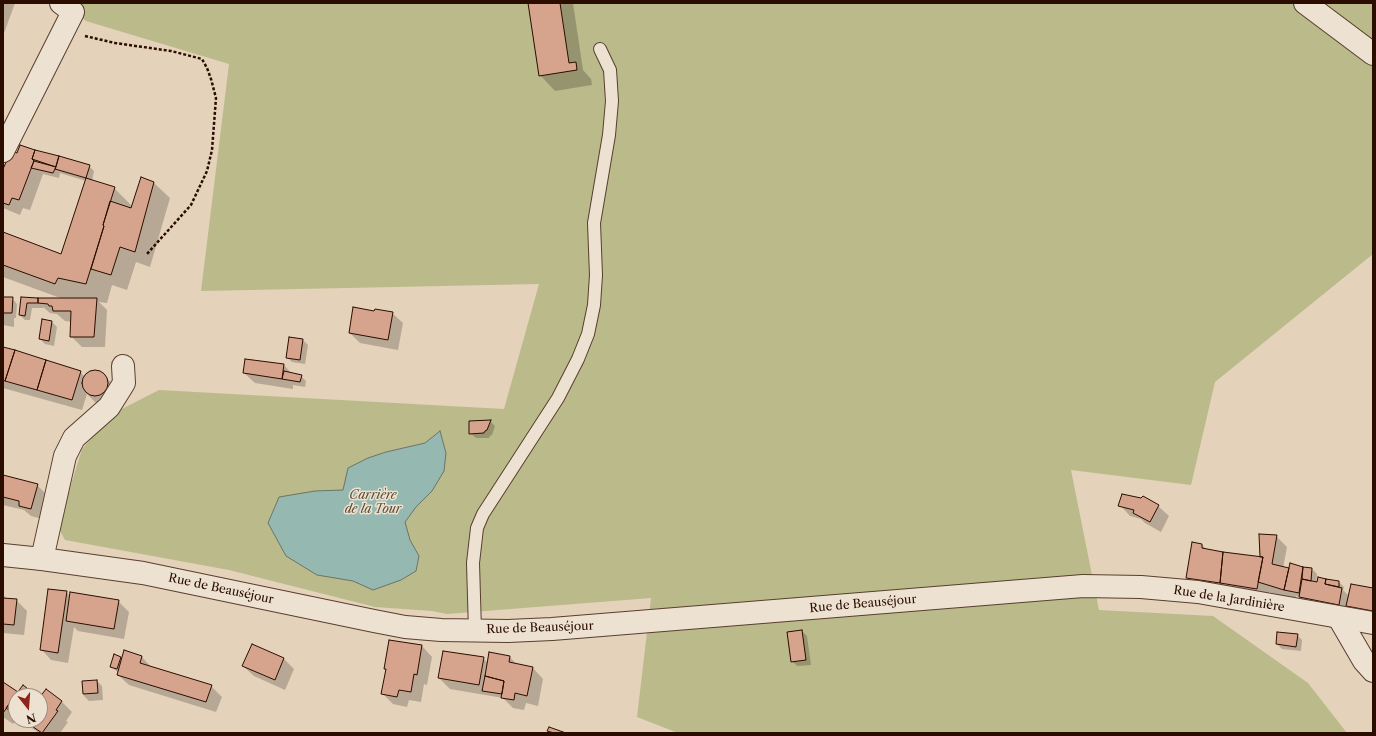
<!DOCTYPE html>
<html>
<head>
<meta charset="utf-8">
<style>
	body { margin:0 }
	#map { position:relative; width:1376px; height:736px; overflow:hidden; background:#e4d2ba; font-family:"Libre Caslon Text",serif }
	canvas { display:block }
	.frame { position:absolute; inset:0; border:4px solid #2b0d00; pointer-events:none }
	.north { position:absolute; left:8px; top:688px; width:40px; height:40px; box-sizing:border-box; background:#ede2d2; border:1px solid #9f8d7e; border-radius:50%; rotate:163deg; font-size:11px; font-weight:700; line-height:16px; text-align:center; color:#2b0d00 }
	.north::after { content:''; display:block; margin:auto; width:14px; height:18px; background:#8f2418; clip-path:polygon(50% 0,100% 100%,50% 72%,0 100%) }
</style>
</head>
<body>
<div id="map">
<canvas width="1376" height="736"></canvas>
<div class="frame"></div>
<div class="north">N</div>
</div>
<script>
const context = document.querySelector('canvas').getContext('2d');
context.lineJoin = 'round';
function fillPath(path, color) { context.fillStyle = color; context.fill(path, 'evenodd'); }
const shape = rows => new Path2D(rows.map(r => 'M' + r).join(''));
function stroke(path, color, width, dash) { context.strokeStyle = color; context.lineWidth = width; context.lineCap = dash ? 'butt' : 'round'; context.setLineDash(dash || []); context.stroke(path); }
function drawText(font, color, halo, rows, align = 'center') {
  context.font = font + ' "Libre Caslon Text",serif'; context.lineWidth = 3; context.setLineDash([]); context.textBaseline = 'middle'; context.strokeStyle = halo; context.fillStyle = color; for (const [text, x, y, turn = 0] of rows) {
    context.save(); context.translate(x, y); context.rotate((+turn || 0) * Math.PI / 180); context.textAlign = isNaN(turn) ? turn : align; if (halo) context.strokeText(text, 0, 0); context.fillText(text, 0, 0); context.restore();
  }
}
fillPath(shape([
	[64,3,1373,3,1373,254,1215,382,1191,485,1071,470,1099,610,1213,616,1308,683,1347,733,678,733,637,717,651,598,447,614,432,611,375,607,229,570,65,540,58,527,82,449,114,413,159,390,504,409,539,284,201,291,229,64,86,21]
]), '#bbba8b');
const water = shape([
	[440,431,446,453,444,471,432,491,416,507,405,522,410,540,419,556,416,571,401,580,373,590,353,581,317,575,286,556,268,523,279,497,315,491,343,490,348,468,368,458,386,452,425,443,440,431]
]);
fillPath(water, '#95b8b0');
stroke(water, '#6b746a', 1);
fillPath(shape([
	[3,3,15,3,3,36],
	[529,3,573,3,583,70,591,79,592,85,555,91,540,75],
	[11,153,89,166,94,171,92,181,114,188,133,207,142,179,154,183,170,198,150,267,136,262,127,290,112,285,107,303,99,302,107,310,105,347,82,347,71,336,72,322,65,321,57,314,50,313,43,307,43,308,32,308,30,320,25,320,20,315,22,298,63,299,3,277,3,233,62,255,86,181,60,173,59,178,43,174,30,210,23,208,20,215,3,208,3,172],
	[3,298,12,298,17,304,16,318,14,318,14,327,3,325],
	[375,312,392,313,403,323,398,350,360,343,350,333],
	[52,322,57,327,54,346,45,344,40,339],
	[303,340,308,345,305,364,292,362,287,357],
	[3,348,80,372,84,376,92,371,99,371,115,386,97,404,87,394,82,410,3,388],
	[246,360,284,365,292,374,301,376,306,381,305,387,293,385,293,389,255,383,244,373],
	[490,421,495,426,492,435,490,436,489,438,476,438,470,433],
	[3,476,37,485,48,496,42,519,31,516,24,510,3,505],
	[1120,505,1158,506,1169,516,1161,532,1145,523,1141,519,1130,516],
	[1276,536,1287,547,1283,568,1289,569,1290,564,1312,569,1317,574,1316,585,1319,579,1339,582,1344,587,1343,590,1349,596,1373,589,1373,619,1310,608,1300,597,1296,596,1295,600,1269,592,1267,599,1198,588,1187,577,1202,545,1207,550,1261,558],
	[66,592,71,597,118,601,129,612,124,639,78,631,74,627,68,663,51,660,41,649],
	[3,595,8,600,16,600,27,611,24,635,3,633],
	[802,631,807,636,811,665,797,666,792,661],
	[1297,635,1302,640,1301,651,1282,649,1277,644],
	[422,646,432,657,427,685,424,684,421,702,409,700,407,707,393,704,382,693,387,670,385,668],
	[120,657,122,660,142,657,152,668,211,686,222,697,216,712,129,685,118,675,119,673,111,667],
	[510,657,517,665,533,668,543,679,538,706,526,703,524,710,513,708,503,698,450,689,439,678,483,658,488,663],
	[284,659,294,669,285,690,254,676,243,666],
	[97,681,102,686,103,700,89,701,84,696,83,682],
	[3,683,18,694,35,696,16,696,16,720,13,724,3,717],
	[40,698,61,701,72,712,66,721,68,722,60,733,39,733,20,720,40,720]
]), '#0003');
const building = shape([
	[528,3,560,3,569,63,576,62,577,70,539,76,528,3],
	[20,145,35,150,32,159,34,161,19,200,12,198,9,205,3,203,3,169,11,151,17,153,20,145],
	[35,150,59,156,56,167,32,159,35,150],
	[59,156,90,165,86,178,55,169,59,156],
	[34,161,56,167,53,173,31,168,34,161],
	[141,177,154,182,135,252,120,247,111,275,91,269,104,226,103,225,110,201,131,208,141,177],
	[86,178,115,187,103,225,104,226,86,284,58,278,55,284,3,265,3,232,61,254,86,178],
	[3,297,13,297,12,313,3,313,3,297],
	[21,297,38,298,38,303,27,303,25,316,19,315,21,297],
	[38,298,97,298,94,337,70,337,71,311,53,311,52,306,49,306,48,304,38,303,38,298],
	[353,307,374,311,375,309,393,312,388,340,349,333,353,307],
	[42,319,52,321,49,341,39,339,42,319],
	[289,337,303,339,300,360,286,358,289,337],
	[3,347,15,350,5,381,3,380,3,347],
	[15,350,46,360,37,390,5,381,15,350],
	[245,359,284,364,282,379,243,373,245,359],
	[46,360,81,371,72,400,37,390,46,360],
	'82 383a13 13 0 1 1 26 0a13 13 0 1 1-26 0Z',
	[284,371,302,375,300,382,282,379,284,371],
	[491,420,487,430,485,431,484,433,469,434,469,421,491,420],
	[3,475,38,484,31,509,19,506,19,501,3,497,3,475],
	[1122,494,1141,498,1143,496,1159,505,1150,522,1133,513,1134,510,1118,506,1122,494],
	[1259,534,1277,535,1272,564,1289,568,1284,590,1258,582,1263,557,1260,557,1259,534],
	[1192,542,1202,544,1202,548,1223,552,1220,583,1186,578,1192,542],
	[1223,552,1263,557,1257,589,1220,583,1223,552],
	[1290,563,1303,567,1299,593,1284,590,1290,563],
	[1303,567,1312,568,1311,581,1302,579,1303,567],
	[1318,577,1326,579,1325,584,1342,588,1339,605,1299,597,1302,579,1317,582,1318,577],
	[1326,579,1339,581,1339,587,1325,584,1326,579],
	[1351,584,1373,588,1373,611,1346,606,1351,584],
	[48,589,67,591,58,653,40,650,48,589],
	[70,592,119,600,114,629,66,621,70,592],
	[3,598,17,599,14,625,3,624,3,598],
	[802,630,806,660,791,662,787,632,802,630],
	[1277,632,1298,634,1296,647,1276,644,1277,632],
	[389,640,422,645,417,675,414,674,411,692,399,690,397,697,381,694,386,669,384,669,389,640],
	[252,644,284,658,275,680,242,666,252,644],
	[124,650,142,656,140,663,212,685,206,702,117,675,124,650],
	[443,651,484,657,479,685,438,678,443,651],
	[489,652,510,656,509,662,533,667,527,696,515,693,514,700,501,698,504,681,485,676,489,652],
	[114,654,121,657,117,669,110,667,114,654],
	[485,676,504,681,502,694,482,691,485,676],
	[97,680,98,693,83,694,82,681,97,680],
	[3,682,18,692,3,713,3,682],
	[23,685,37,696,16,696,16,715,6,708,23,685],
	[46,689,62,701,56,710,58,711,42,733,23,720,40,720,40,697,46,689],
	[549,727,566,733,554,733,547,731,549,727]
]);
fillPath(building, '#d6a38c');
stroke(building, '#2b0d00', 1);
const service = shape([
	[475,631,473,563,477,528,483,514,558,398,578,359,588,334,594,305,596,275,594,223,609,135,612,101,610,70,600,49]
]);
const minor = shape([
	[1305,3,1373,54],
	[3,151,73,12,61,3],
	[42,559,65,456,74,438,109,407,124,383,123,366],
	[1339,618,1364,661,1373,671]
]);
const tertiary = shape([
	[3,555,42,559,143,573,374,621,405,627,441,630,508,631,552,629,1083,586,1141,587,1198,592,1373,623]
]);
stroke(service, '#593e2e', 14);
stroke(minor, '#593e2e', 24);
stroke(tertiary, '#593e2e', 24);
stroke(shape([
	[85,36,115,43,171,51,202,59,207,68,211,79,216,98,212,150,207,171,191,205,146,255]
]), '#2b0d00', 2.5, [3, 2]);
stroke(service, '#ede2d2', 12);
stroke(minor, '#ede2d2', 22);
stroke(tertiary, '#ede2d2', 22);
drawText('italic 12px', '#5d4a31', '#ede2d2', [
	["Carrière",373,496],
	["de la Tour",373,510]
]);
drawText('12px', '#2b0d00', '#ede2d2', [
	["Rue de Beauséjour",221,589,12],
	["Rue de la Jardinière",1229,599,9],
	["Rue de Beauséjour",863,604,-5],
	["Rue de Beauséjour",540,628,-2]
]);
</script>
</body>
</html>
